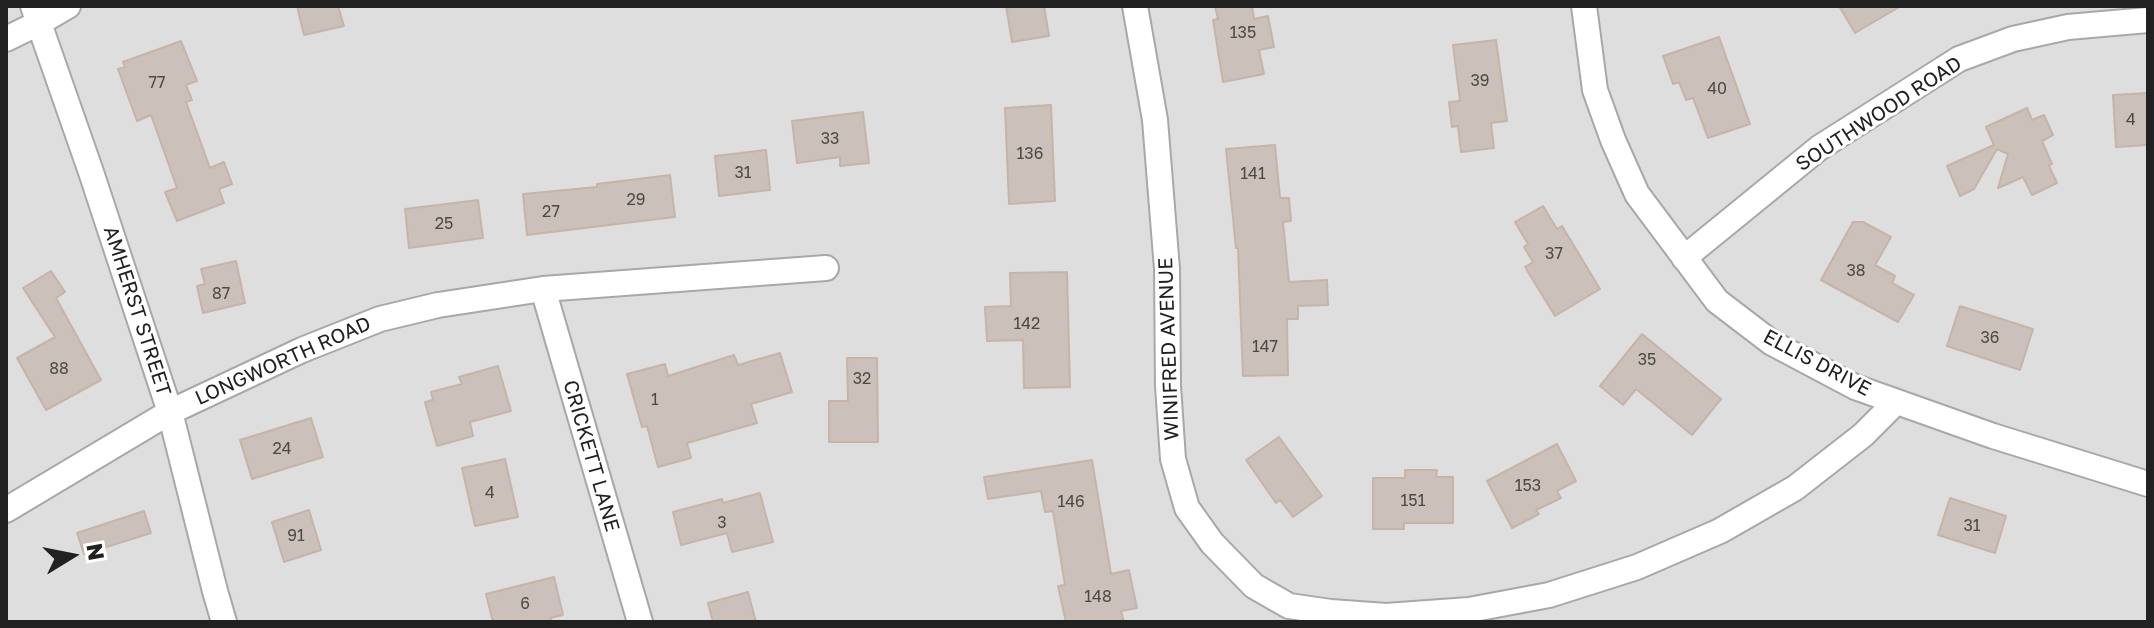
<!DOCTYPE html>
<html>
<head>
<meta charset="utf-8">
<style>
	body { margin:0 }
	#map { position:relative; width:2154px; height:628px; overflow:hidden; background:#f2eee7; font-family:"Golos Text",sans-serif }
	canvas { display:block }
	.frame { position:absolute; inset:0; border:8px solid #212121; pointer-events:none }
	.north { position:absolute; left:32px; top:516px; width:80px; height:80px; -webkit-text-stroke:6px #fff; paint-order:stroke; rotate:80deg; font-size:22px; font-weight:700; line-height:32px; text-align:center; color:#212121 }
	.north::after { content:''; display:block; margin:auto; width:28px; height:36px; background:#212121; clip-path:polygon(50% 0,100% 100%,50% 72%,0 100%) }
</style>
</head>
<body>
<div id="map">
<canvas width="2154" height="628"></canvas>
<div class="frame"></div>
<div class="north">N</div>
</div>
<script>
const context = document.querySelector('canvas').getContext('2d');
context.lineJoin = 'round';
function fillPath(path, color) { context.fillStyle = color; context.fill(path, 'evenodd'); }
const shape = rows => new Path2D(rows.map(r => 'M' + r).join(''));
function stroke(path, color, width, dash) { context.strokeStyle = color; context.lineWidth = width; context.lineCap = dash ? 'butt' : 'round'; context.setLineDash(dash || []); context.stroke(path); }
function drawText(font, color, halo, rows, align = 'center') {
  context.font = font + ' "Golos Text",sans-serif'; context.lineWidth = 6; context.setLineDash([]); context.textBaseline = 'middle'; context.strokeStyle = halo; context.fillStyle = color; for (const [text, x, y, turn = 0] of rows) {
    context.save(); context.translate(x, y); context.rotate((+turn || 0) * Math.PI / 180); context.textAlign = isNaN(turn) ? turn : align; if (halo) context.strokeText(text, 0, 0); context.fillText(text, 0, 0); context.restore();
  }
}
fillPath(shape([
	[6,6,2148,6,2148,622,6,622]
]), '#dfdede');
const building = shape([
	[297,6,338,6,344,26,304,35,297,6],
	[1006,6,1044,6,1049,36,1012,42,1006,6],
	[1215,6,1252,6,1254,19,1268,16,1274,47,1259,50,1264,74,1223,82,1213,20,1218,19,1215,6],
	[1839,6,1901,6,1855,33,1839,6],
	[1719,37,1750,124,1708,138,1693,98,1686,100,1679,82,1673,84,1663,56,1719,37],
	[1496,40,1507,121,1491,123,1494,148,1461,152,1458,126,1452,127,1449,102,1460,101,1453,45,1496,40],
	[181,41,197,81,186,85,192,100,186,102,210,168,224,162,232,184,219,189,224,203,177,221,165,192,177,188,151,115,137,121,118,69,125,67,123,62,181,41],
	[2148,93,2148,145,2116,147,2113,95,2148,93],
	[1051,105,1055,201,1009,204,1005,108,1051,105],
	[2027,108,2032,120,2044,115,2053,135,2042,141,2052,164,2049,166,2057,183,2032,195,2023,177,1998,188,2008,154,1997,149,1974,189,1960,196,1947,166,1994,145,1986,127,2027,108],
	[863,112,869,163,840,166,840,157,797,163,792,121,863,112],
	[1275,145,1280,198,1289,198,1291,221,1283,222,1289,282,1327,280,1328,305,1298,306,1298,319,1287,319,1288,375,1243,376,1238,248,1236,248,1226,149,1275,145],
	[766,150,770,190,719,196,715,156,766,150],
	[670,175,675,217,527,235,523,194,597,187,597,184,670,175],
	[478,200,483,238,409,248,405,209,478,200],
	[1543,206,1557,229,1562,226,1600,289,1555,316,1525,267,1533,262,1524,247,1528,244,1515,222,1543,206],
	[1853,222,1863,222,1891,237,1875,265,1895,276,1892,283,1914,295,1898,322,1821,280,1853,222],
	[236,261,245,303,203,313,197,286,205,284,201,269,236,261],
	[51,271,65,292,56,298,101,380,46,410,17,358,55,337,23,288,51,271],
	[1067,272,1070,387,1024,388,1023,340,987,341,985,307,1011,306,1010,273,1067,272],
	[1960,306,2033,329,2020,370,1947,346,1960,306],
	[1642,334,1721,399,1692,435,1636,389,1623,405,1600,386,1642,334],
	[780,353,792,392,751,404,757,423,687,443,691,458,658,467,647,426,642,427,627,374,665,364,668,376,734,355,738,365,780,353],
	[847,358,877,358,878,442,829,442,829,401,848,401,847,358],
	[498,366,511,411,470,422,473,436,437,446,425,402,433,400,431,392,462,384,459,377,498,366],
	[311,418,323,457,252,479,240,440,311,418],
	[1279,437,1322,496,1293,517,1280,500,1276,503,1246,460,1279,437],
	[1557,444,1576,481,1557,491,1561,498,1536,510,1539,514,1512,528,1487,481,1557,444],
	[505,459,518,517,475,526,462,468,505,459],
	[1092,460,1111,574,1129,570,1137,608,1121,611,1124,622,1066,622,1058,586,1065,585,1053,511,1045,512,1041,491,988,499,984,477,1092,460],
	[1405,470,1437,470,1436,477,1453,477,1453,523,1404,523,1404,529,1373,529,1373,478,1405,478,1405,470],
	[760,493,773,542,732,552,727,533,681,545,673,512,722,499,723,503,760,493],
	[1950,498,2006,516,1995,553,1938,535,1950,498],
	[309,510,321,550,284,562,272,522,309,510],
	[144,511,151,533,84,554,77,533,144,511],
	[554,577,563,615,550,618,552,622,493,622,486,594,554,577],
	[748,592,756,622,713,622,708,603,748,592]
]);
fillPath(building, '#cbc0ba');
stroke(building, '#c6b4a8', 2);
const street = shape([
	[33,6,91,172,170,412,215,591,224,622],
	[1135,6,1155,120,1167,269,1168,386,1173,459,1187,508,1212,543,1254,586,1289,606,1331,612,1386,616,1469,610,1549,595,1637,567,1720,531,1795,488,1863,435,1896,402],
	[1584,6,1595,90,1613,140,1637,194,1717,301,1772,343,1855,387,1993,436,2148,484],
	[6,39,39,23,68,6],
	[1684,258,1819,148,1959,59,2013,39,2068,27,2148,20],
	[543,289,640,622],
	[6,510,170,412,302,350,380,319,438,305,543,289,826,268]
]);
stroke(street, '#a8a8a8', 28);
stroke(street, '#fff', 24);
drawText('16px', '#4c4947', null, [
	["135",1243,33],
	["39",1480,81],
	["77",157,83],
	["40",1717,89],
	["4",2131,120],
	["33",830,139],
	["136",1030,154],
	["31",743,173],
	["141",1253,174],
	["29",636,200],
	["27",551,212],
	["25",444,224],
	["37",1554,254],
	["38",1856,271],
	["87",221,294],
	["142",1027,324],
	["36",1990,338],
	["147",1265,347],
	["35",1647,360],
	["88",59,369],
	["32",862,379],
	["1",655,400],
	["24",282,449],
	["153",1528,486],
	["4",490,493],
	["151",1413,501],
	["146",1071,502],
	["3",722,523],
	["31",1972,526],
	["91",296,536],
	["148",1098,597],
	["6",525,604]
]);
drawText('20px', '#212121', '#fff', [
	["SOUTHWOOD ROAD",1879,114,-33],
	["AMHERST STREET",137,311,72],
	["WINIFRED AVENUE",1169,349,-92],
	["LONGWORTH ROAD",283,361,-24],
	["ELLIS DRIVE",1817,363,28],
	["CRICKETT LANE",591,456,74]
]);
</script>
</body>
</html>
